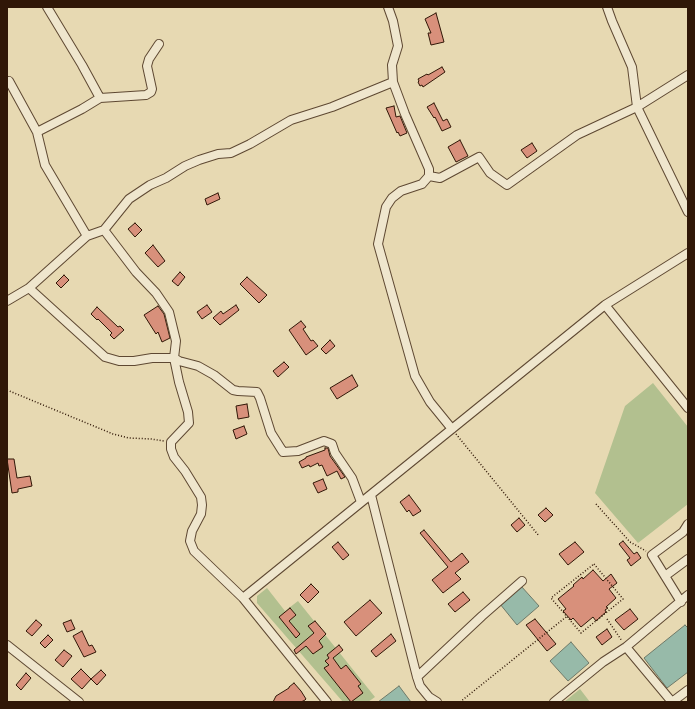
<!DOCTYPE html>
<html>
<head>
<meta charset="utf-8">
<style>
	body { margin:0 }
	#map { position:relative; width:695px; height:709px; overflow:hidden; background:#e7d9b2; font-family:"Old Standard TT",serif }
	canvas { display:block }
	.frame { position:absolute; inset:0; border:8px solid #301707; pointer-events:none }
</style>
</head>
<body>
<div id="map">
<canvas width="695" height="709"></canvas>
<div class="frame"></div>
</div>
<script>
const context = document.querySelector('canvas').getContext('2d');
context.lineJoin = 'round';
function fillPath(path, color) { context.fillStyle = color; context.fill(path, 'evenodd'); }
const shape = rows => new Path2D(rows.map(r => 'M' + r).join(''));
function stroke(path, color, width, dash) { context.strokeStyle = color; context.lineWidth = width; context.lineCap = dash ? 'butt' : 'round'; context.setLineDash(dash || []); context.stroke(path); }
fillPath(shape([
	[653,383,688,427,688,504,638,543,595,493,625,406],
	[267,588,285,611,298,601,375,697,368,702,343,702,257,603,257,596],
	[580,689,590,702,564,702]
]), '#b2c08f');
const water = shape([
	[521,586,539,606,517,625,500,604,521,586],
	[685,625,688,628,688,672,667,688,644,658,685,625],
	[571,642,589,663,568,681,550,661,571,642],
	[399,686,411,702,378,702,399,686]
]);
fillPath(water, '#97baa9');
stroke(water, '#6e7968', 1);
const building = shape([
	[436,13,444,42,431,45,428,33,431,33,425,19,436,13],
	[442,67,445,72,423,87,422,85,420,86,418,82,419,81,418,79,427,74,428,75,442,67],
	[434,103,443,121,447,119,451,127,442,131,435,117,434,118,427,107,434,103],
	[394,106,396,117,400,116,407,133,400,136,398,132,397,133,386,108,394,106],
	[460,140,468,156,456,162,448,147,460,140],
	[532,143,537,151,527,158,521,150,532,143],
	[218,193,220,199,207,205,205,199,218,193],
	[135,223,142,230,135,237,128,229,135,223],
	[153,245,165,261,158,267,145,253,153,245],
	[180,272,185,277,178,286,172,281,180,272],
	[64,275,69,280,61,288,56,283,64,275],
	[247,277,267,295,259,303,240,284,247,277],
	[207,305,212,312,202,319,197,312,207,305],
	[236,305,239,310,220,325,213,318,221,311,223,314,236,305],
	[158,306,164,314,170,338,162,342,158,332,156,334,144,315,158,306],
	[97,307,118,327,120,326,124,330,114,339,110,335,112,333,98,319,97,320,91,314,97,307],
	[301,321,306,327,303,329,311,341,313,340,318,346,306,355,289,330,301,321],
	[330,340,335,346,326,354,321,349,330,340],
	[284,362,289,367,278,377,273,371,284,362],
	[352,375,358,386,337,399,330,388,352,375],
	[247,404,249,417,238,419,236,406,247,404],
	[244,426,247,434,236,439,233,430,244,426],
	[325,448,328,448,330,456,345,477,341,479,337,471,327,476,322,465,319,466,318,463,310,467,309,465,302,468,299,462,306,458,306,457,325,450,325,448],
	[7,459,14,459,17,478,30,476,32,486,18,489,18,492,12,493,7,459],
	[323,479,327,489,318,493,313,483,323,479],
	[409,495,421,511,413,516,409,510,407,512,400,502,409,495],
	[546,508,553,515,545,522,538,515,546,508],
	[519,518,525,525,517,532,511,525,519,518],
	[424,530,451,562,462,553,469,562,455,573,461,579,443,593,432,580,448,567,420,533,424,530],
	[623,541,634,554,637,552,641,558,631,566,627,560,630,558,619,544,623,541],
	[338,542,349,555,343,560,332,547,338,542],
	[575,542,584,552,568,565,559,554,575,542],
	[593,570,603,581,611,574,617,583,609,589,616,598,606,607,608,608,605,610,606,612,596,621,593,617,581,627,573,618,571,620,563,611,566,609,558,599,574,586,573,585,582,577,583,579,593,570],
	[311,584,319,592,308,603,300,595,311,584],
	[463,592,470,600,455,612,448,604,463,592],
	[370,600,382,613,356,636,344,622,370,600],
	[290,608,296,615,289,621,300,634,296,638,279,617,290,608],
	[630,609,638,619,624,630,615,620,630,609],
	[535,619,556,644,547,651,526,625,535,619],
	[36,620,42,625,32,636,26,631,36,620],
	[71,620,75,629,67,632,63,623,71,620],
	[315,621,326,634,319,641,323,647,313,654,306,646,296,654,294,650,314,633,308,626,315,621],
	[607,629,612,637,602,645,596,637,607,629],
	[82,631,89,646,92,645,96,652,84,657,73,636,82,631],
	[391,634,396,641,376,657,371,651,391,634],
	[48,635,53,640,45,648,40,643,48,635],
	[339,645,343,650,333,658,341,669,346,665,361,684,358,686,363,693,351,702,324,668,329,665,325,661,329,658,327,655,339,645],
	[64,650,72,656,63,667,55,660,64,650],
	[81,669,91,679,82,689,71,679,81,669],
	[101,670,106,675,97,685,91,679,101,670],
	[26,673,31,678,21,690,16,685,26,673],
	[294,683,301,691,306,699,305,700,301,702,273,702,276,696,289,688,289,687,294,683]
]);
fillPath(building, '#d8907b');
stroke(building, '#301707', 1);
const minor = shape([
	[388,7,393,21,398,46,392,65,393,82,405,114,429,169,429,176,422,184,401,191,392,198,386,207,378,244,415,376,430,402,452,429],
	[607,7,612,21,632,67,637,107,688,212],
	[9,81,37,132,45,165,87,236],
	[100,98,146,95,151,92,152,89,147,66,149,59,159,44],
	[37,132,82,109,100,98,82,65,47,7],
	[429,176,440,178,479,157,490,173,507,185,577,135,637,107,688,75],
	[104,230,136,272,156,293,169,312,176,341,174,358,179,361,198,366,214,375,233,390,238,391,257,392,260,398,271,433,283,452,298,451,324,441,332,444,335,453,352,478,361,502],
	[29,288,105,357,119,361,134,361,152,358,174,358,179,382,188,412,189,423,171,442,171,449,174,457,185,471,201,497,202,505,201,514,192,531,190,541,194,551,243,598],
	[7,301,29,288,87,236,104,230,129,199,150,185,166,178,185,166,199,160,218,154,231,153,250,144,291,120,332,107,393,82],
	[605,305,688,408],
	[371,495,417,677,420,686,429,697,437,702],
	[665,576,688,559],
	[681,602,652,555,683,532,688,524],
	[7,645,79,702],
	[626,647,672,702],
	[417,677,482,616,522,581],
	[327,702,243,598,605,305,688,253],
	[554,702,603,662,626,647,688,595],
	[672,702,688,690]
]);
stroke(minor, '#5e4832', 10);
stroke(shape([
	[7,390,113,434,129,438,151,439,164,441],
	[456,434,539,536],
	[596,504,630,542,646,551],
	[594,564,623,599,581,633,551,598,594,564],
	[607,619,622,641],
	[460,702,566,617]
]), '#301707', 1.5, [1, 2]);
stroke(minor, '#efe6cd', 8);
</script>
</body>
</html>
